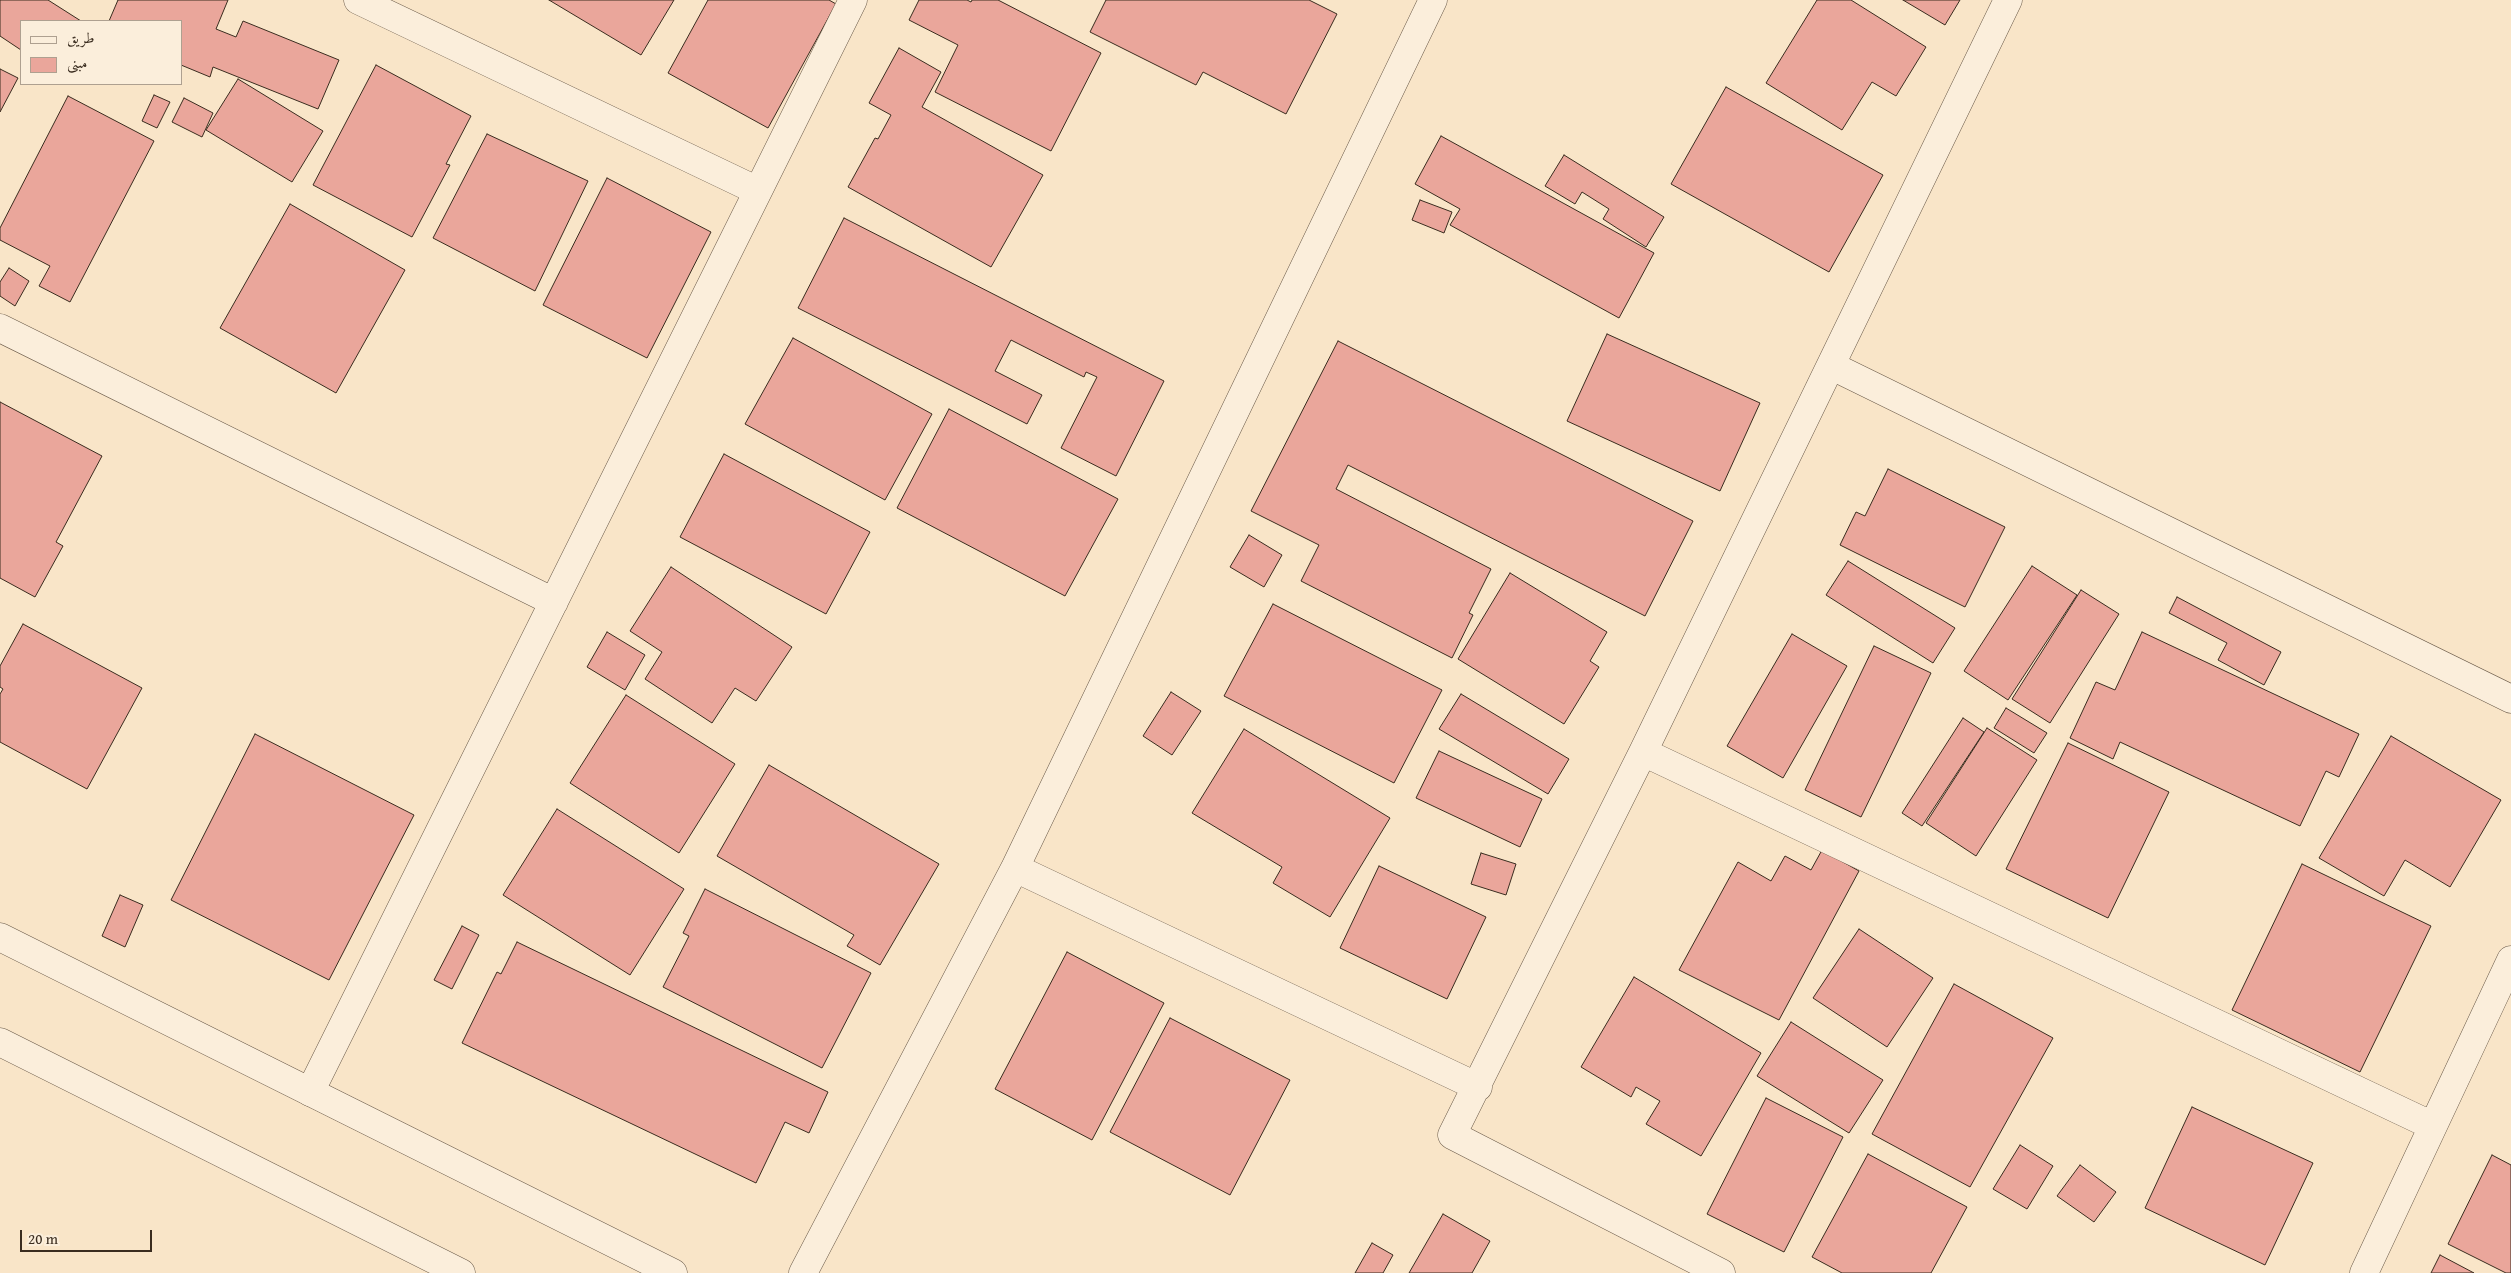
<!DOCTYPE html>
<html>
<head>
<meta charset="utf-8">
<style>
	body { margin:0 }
	#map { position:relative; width:2511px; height:1273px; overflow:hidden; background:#f9e5c8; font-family:"Gentium Book Plus",Amiri,serif }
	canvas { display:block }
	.legend { position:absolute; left:20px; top:20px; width:162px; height:65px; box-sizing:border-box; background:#fbeedb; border:1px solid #aea090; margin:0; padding:6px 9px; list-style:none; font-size:15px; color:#3a2c1f }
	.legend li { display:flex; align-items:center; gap:10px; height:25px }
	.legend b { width:25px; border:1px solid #aea090 }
	.scale { position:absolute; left:20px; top:1230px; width:132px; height:22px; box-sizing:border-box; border:2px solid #3a2c1f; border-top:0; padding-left:6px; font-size:15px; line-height:18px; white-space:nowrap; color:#3a2c1f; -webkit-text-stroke:4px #fbeedb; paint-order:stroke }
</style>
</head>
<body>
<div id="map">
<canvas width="2511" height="1273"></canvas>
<ul class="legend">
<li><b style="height:6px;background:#fbeedb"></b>طريق</li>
<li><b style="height:14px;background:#eaa69b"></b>مبنى</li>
</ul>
<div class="scale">20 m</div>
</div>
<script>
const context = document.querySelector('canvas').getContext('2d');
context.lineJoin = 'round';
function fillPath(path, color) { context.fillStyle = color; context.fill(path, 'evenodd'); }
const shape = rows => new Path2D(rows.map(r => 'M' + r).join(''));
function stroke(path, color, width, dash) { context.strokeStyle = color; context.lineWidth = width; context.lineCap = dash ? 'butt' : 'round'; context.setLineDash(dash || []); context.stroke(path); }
const building = shape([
	[0,0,48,0,81,21,21,21,21,50,0,36,0,0],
	[118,0,228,0,216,29,236,37,243,21,339,60,318,109,213,67,210,77,181,65,181,21,109,21,118,0],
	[549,0,674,0,641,55,549,0],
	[708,0,829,0,836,4,768,128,668,73,708,0],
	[919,0,967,0,971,2,972,0,998,0,1101,53,1051,151,935,92,958,45,909,20,919,0],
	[1106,0,1309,0,1337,14,1286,114,1203,72,1196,85,1090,32,1106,0],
	[1817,0,1851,0,1926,47,1896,96,1872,82,1842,130,1766,83,1817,0],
	[1903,0,1960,0,1945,25,1903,0],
	[899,48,941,72,922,107,1043,175,991,267,848,187,875,138,878,139,891,115,869,103,899,48],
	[376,65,471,116,446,164,450,165,412,237,313,185,376,65],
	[0,69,18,78,0,112,0,69],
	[238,79,323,131,292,182,206,130,238,79],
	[1726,87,1883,175,1829,272,1671,184,1726,87],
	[154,95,170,102,157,128,142,121,154,95],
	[68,96,154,141,70,302,39,286,50,266,0,240,0,228,68,96],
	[184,98,213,113,202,137,172,122,184,98],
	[487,134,588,181,535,291,433,238,487,134],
	[1441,136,1654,253,1619,318,1450,225,1460,209,1415,184,1441,136],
	[1564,155,1664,217,1646,247,1603,219,1609,209,1582,192,1575,204,1545,186,1564,155],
	[607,178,711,232,647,358,543,305,607,178],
	[1420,200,1452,212,1444,233,1412,220,1420,200],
	[290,204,405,270,336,393,220,328,290,204],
	[844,218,1164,381,1116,476,1061,448,1097,377,1086,372,1084,377,1011,340,995,371,1042,395,1027,424,798,308,844,218],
	[9,268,29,281,15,306,0,296,0,282,9,268],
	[1607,334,1760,403,1720,491,1567,421,1607,334],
	[793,338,932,414,885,500,745,424,793,338],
	[1338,341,1693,521,1645,616,1348,465,1336,489,1491,569,1469,613,1473,615,1452,658,1301,581,1319,545,1251,511,1338,341],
	[0,402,102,456,56,542,63,546,35,597,0,578,0,402],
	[949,409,1118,499,1065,596,897,508,949,409],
	[724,454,870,532,826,614,680,537,724,454],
	[1888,469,2005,527,1965,607,1840,545,1856,512,1865,516,1888,469],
	[1249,535,1282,555,1264,587,1230,567,1249,535],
	[1848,561,1955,628,1933,663,1826,595,1848,561],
	[2032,566,2077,595,2008,700,1964,671,2032,566],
	[671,567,792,647,756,701,735,688,712,723,645,679,662,652,630,631,671,567],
	[1510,573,1607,632,1590,661,1599,667,1564,724,1458,659,1510,573],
	[2081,590,2119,614,2050,723,2012,699,2081,590],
	[2177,597,2281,652,2264,685,2218,660,2227,643,2169,613,2177,597],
	[1273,604,1442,690,1394,783,1224,696,1273,604],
	[23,624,142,688,87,789,0,742,0,694,3,689,0,687,0,666,23,624],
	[607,632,645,655,625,690,587,667,607,632],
	[2142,632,2359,734,2339,777,2326,771,2300,826,2120,742,2113,759,2070,738,2096,682,2115,690,2142,632],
	[1792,634,1847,666,1783,778,1727,746,1792,634],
	[1874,646,1931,673,1861,817,1805,790,1874,646],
	[1171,692,1201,711,1172,755,1143,736,1171,692],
	[1461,694,1569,759,1548,794,1439,729,1461,694],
	[626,695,735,764,679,853,570,783,626,695],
	[2006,708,2047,733,2034,753,1994,728,2006,708],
	[1963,718,1984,732,1922,826,1902,813,1963,718],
	[1987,728,2037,760,1976,856,1926,823,1987,728],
	[1244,729,1390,818,1330,917,1273,883,1282,867,1192,813,1244,729],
	[255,734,414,815,329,980,171,900,255,734],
	[2391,736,2501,800,2450,887,2405,860,2384,896,2319,858,2391,736],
	[2068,743,2169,792,2108,918,2006,869,2068,743],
	[1439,751,1542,799,1520,847,1416,798,1439,751],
	[769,765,939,864,880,965,847,946,854,935,717,856,769,765],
	[557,809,684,889,630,975,503,895,557,809],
	[1822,850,1859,871,1779,1020,1679,970,1738,862,1771,881,1785,856,1811,870,1822,850],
	[1481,853,1516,864,1506,895,1471,884,1481,853],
	[2302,864,2431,926,2360,1072,2232,1010,2302,864],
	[1379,866,1486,917,1447,999,1340,948,1379,866],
	[705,889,871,973,822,1068,663,987,689,936,683,933,705,889],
	[120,895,143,905,125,947,102,936,120,895],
	[462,926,479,935,452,989,434,980,462,926],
	[1859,929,1933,978,1887,1047,1813,998,1859,929],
	[517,942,828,1092,809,1133,785,1122,756,1183,462,1043,497,972,501,974,517,942],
	[1067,952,1164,1003,1092,1140,995,1089,1067,952],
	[1634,977,1761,1053,1701,1156,1646,1124,1660,1101,1636,1087,1631,1097,1581,1067,1634,977],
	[1954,984,2053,1038,1970,1187,1872,1134,1954,984],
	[1170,1018,1290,1080,1230,1195,1110,1132,1170,1018],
	[1791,1022,1883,1080,1849,1133,1757,1076,1791,1022],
	[1766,1098,1843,1137,1784,1252,1707,1214,1766,1098],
	[2192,1107,2313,1163,2265,1265,2145,1208,2192,1107],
	[2020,1145,2053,1166,2027,1209,1993,1189,2020,1145],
	[1868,1154,1967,1207,1931,1273,1842,1273,1812,1257,1868,1154],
	[2492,1155,2511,1165,2511,1273,2506,1273,2448,1244,2492,1155],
	[2080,1165,2116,1192,2094,1222,2057,1196,2080,1165],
	[1443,1214,1490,1241,1472,1273,1409,1273,1443,1214],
	[1372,1243,1393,1255,1383,1273,1355,1273,1372,1243],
	[2440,1255,2474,1273,2431,1273,2440,1255]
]);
fillPath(building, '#eaa69b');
stroke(building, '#3a2c1f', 1);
const minor = shape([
	[358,0,758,191],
	[0,328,554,602],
	[1832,366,2511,699],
	[1643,752,2433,1126],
	[1015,868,1478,1087],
	[310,1092,853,0],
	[803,1273,1015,868,1433,0],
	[1721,1273,1452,1135,1643,752,2008,0],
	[2364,1273,2511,960]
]);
const tertiary = shape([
	[0,937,673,1273],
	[0,1042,461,1273]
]);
stroke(minor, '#6a5a49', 29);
stroke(tertiary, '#6a5a49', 29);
stroke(minor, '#fbeedb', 28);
stroke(tertiary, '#fbeedb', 28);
</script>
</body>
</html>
